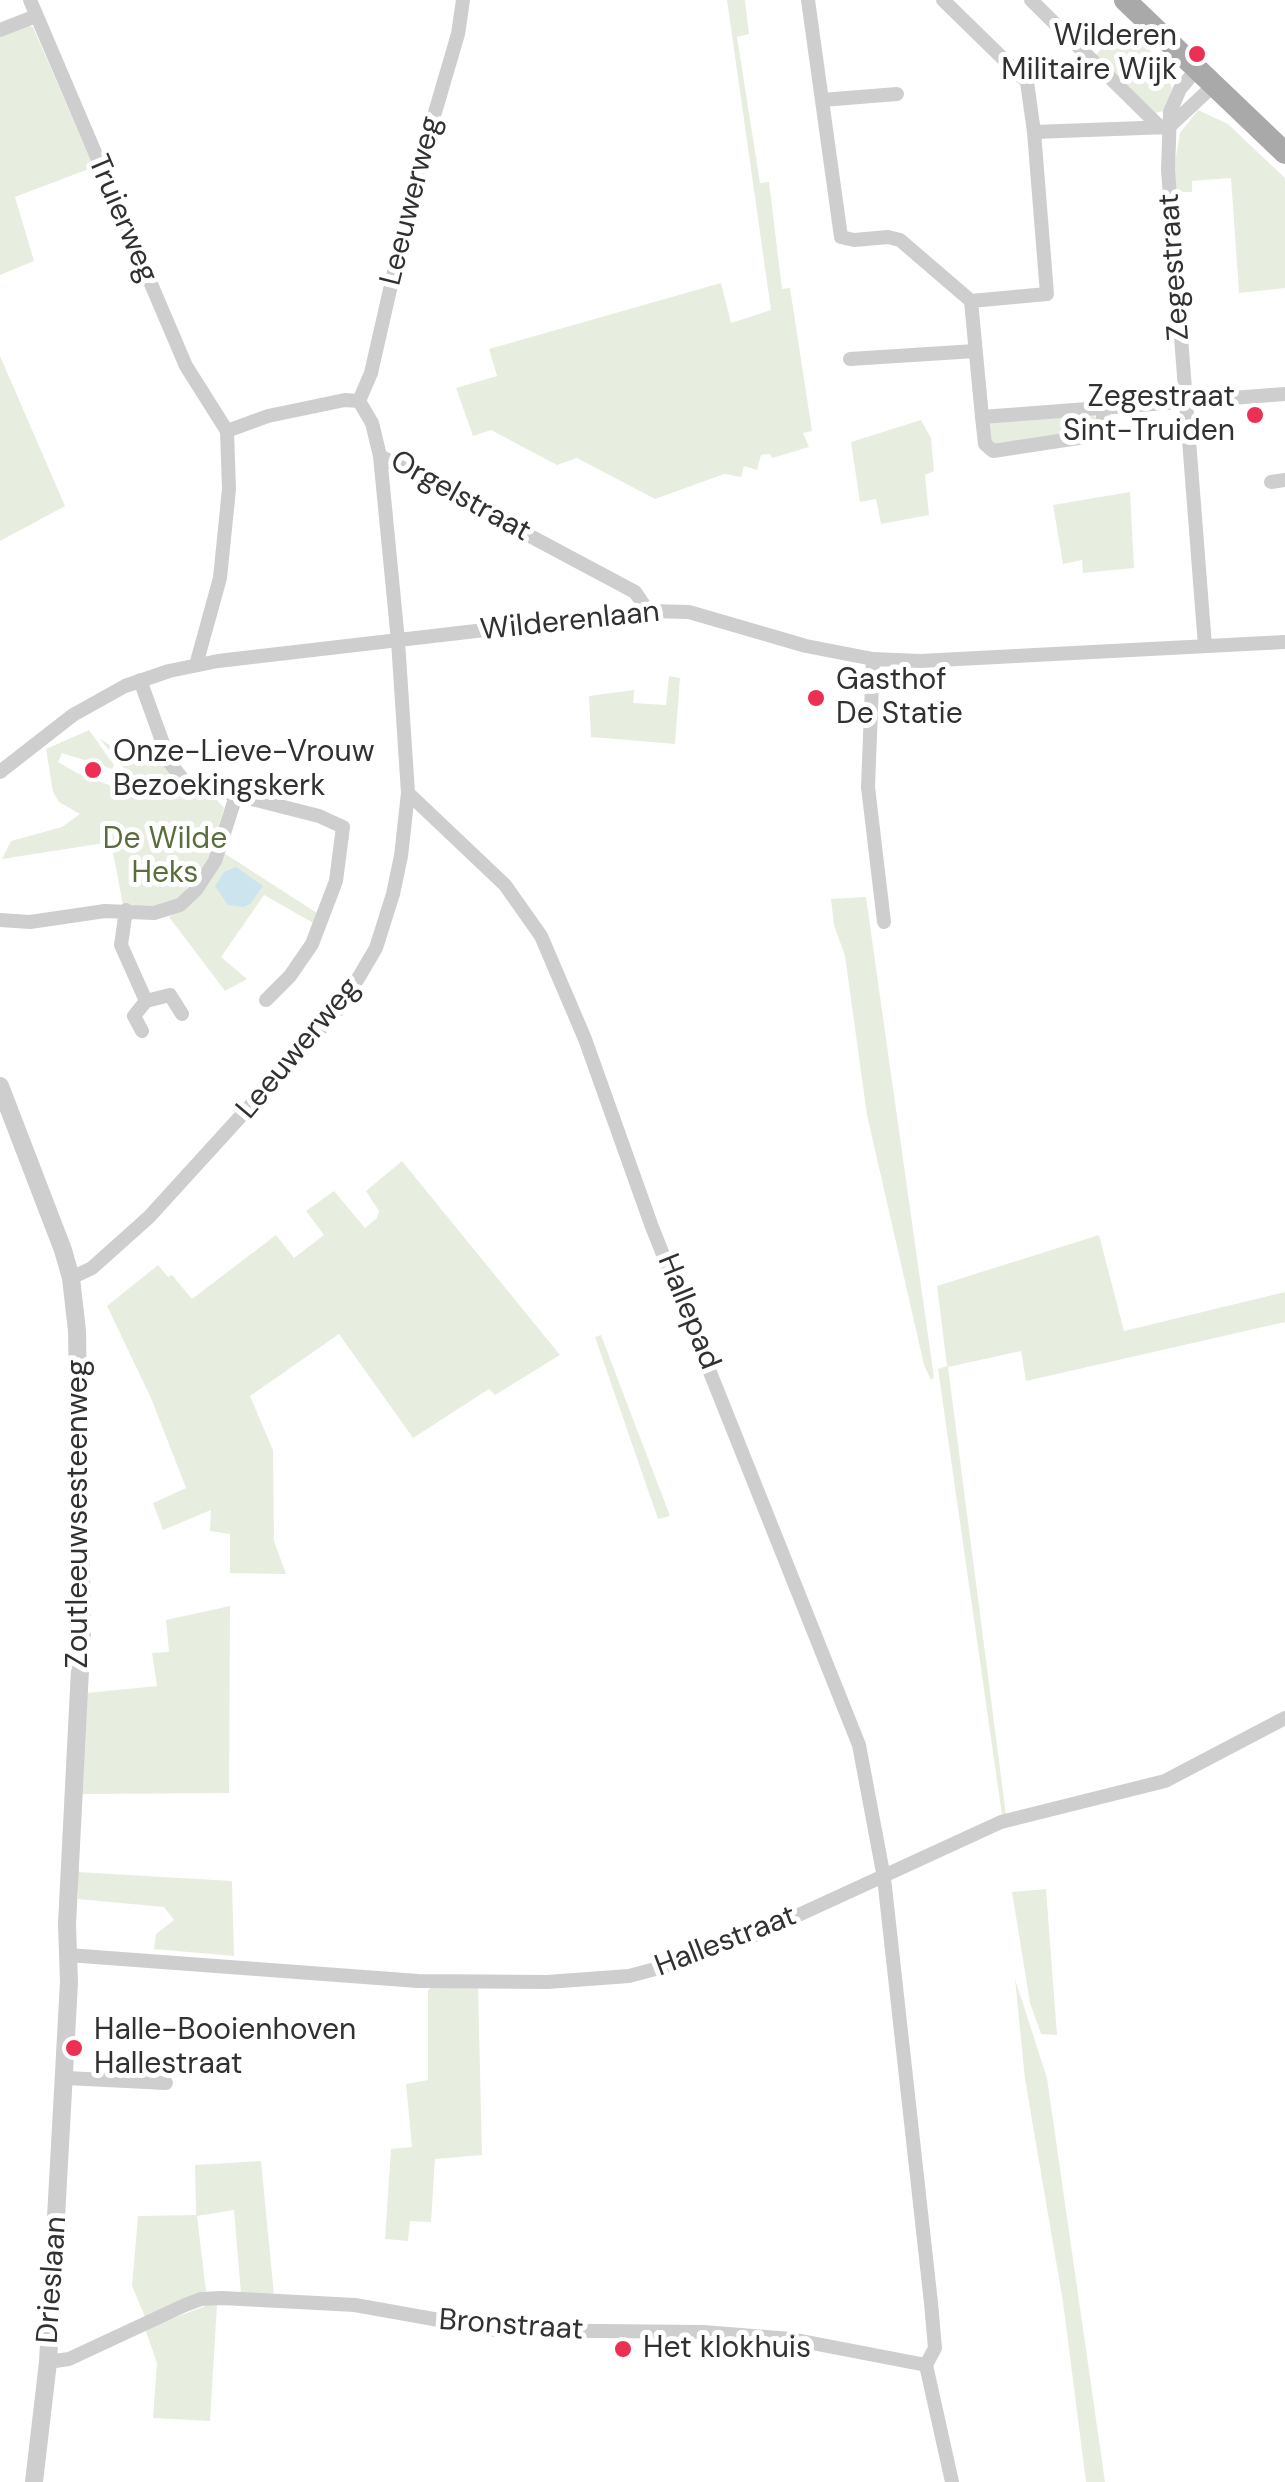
<!DOCTYPE html>
<html>
<head>
<meta charset="utf-8">
<style>
	body { margin:0 }
	canvas { display:block; background:#fff }
</style>
</head>
<body>
<canvas width="1285" height="2482"></canvas>
<script>
const context = document.querySelector('canvas').getContext('2d');
context.lineJoin = 'round';
function fillPath(path, color) { context.fillStyle = color; context.fill(path, 'evenodd'); }
const shape = rows => new Path2D(rows.map(r => 'M' + r).join(''));
function stroke(path, color, width, dash) { context.strokeStyle = color; context.lineWidth = width; context.lineCap = dash ? 'butt' : 'round'; context.setLineDash(dash || []); context.stroke(path); }
function drawText(font, color, halo, rows, align = 'center') {
  context.font = font + ' "DM Sans",sans-serif'; context.lineWidth = 10; context.setLineDash([]); context.textBaseline = 'middle'; context.strokeStyle = halo; context.fillStyle = color; for (const [text, x, y, turn = 0] of rows) {
    context.save(); context.translate(x, y); context.rotate((+turn || 0) * Math.PI / 180); context.textAlign = isNaN(turn) ? turn : align; if (halo) context.strokeText(text, 0, 0); context.fillText(text, 0, 0); context.restore();
  }
}
fillPath(shape([
	[727,0,745,0,749,34,737,37,760,183,769,182,782,289,790,288,812,431,803,433,809,447,772,458,770,454,761,455,757,470,744,466,741,477,724,474,655,499,577,458,557,465,491,430,473,436,456,388,497,376,489,349,721,283,731,323,771,310],
	[28,25,33,27,94,167,15,197,34,261,0,275,0,35],
	[1123,25,1158,58,1172,88,1165,111,1154,113,1096,55],
	[1198,110,1228,124,1285,178,1285,288,1239,293,1231,178,1192,181,1192,192,1176,192,1174,168,1180,133],
	[0,356,65,506,0,541],
	[1093,415,1097,418,1096,428,990,445,988,425,992,422],
	[921,420,931,438,934,471,925,475,929,515,881,524,876,499,860,502,851,442],
	[1130,492,1134,568,1083,573,1082,560,1063,564,1053,505],
	[669,676,680,678,675,744,591,737,589,696,634,690,633,703,666,705],
	[89,730,114,765,112,769,62,753,58,762,77,773,120,789,127,772,99,738,123,754,164,757,182,787,215,798,224,808,209,859,181,897,157,909,123,905,111,842,2,859,11,841,62,827,80,814,59,802,53,792,46,749],
	[224,853,320,915,315,924,264,895,221,957,247,979,225,991,169,917,192,901],
	[866,897,934,1378,931,1380,924,1365,867,1115,845,956,834,925,831,899],
	[402,1161,560,1355,495,1395,489,1389,413,1438,339,1334,250,1396,273,1450,274,1541,286,1574,230,1573,230,1534,210,1531,211,1510,163,1530,153,1503,186,1488,151,1398,107,1306,158,1265,168,1277,172,1275,192,1299,276,1235,294,1258,324,1235,306,1211,334,1191,365,1228,377,1218,379,1211,366,1191],
	[1099,1235,1124,1331,1285,1292,1285,1322,1026,1381,1021,1351,948,1367,1006,1815,1002,1815,938,1369,947,1366,937,1286],
	[601,1335,670,1516,658,1519,595,1337],
	[230,1606,229,1793,82,1794,87,1693,157,1686,152,1653,169,1652,166,1620],
	[78,1872,232,1881,234,1956,154,1949,156,1934,174,1920,164,1907,78,1899],
	[1046,1889,1057,2035,1041,2034,1030,2003,1012,1892],
	[1015,1979,1047,2078,1105,2482,1086,2482,1063,2302,1025,2079],
	[433,1986,478,1986,482,2155,435,2159,431,2222,410,2221,408,2241,385,2239,391,2149,412,2147,406,2084,428,2080,428,1990],
	[261,2161,274,2295,241,2294,234,2210,197,2216,206,2291,145,2317,132,2286,138,2216,196,2215,195,2165],
	[208,2305,217,2305,210,2421,153,2418,157,2363,145,2329]
]), '#e8eedf');
fillPath(shape([
	[236,867,263,886,250,904,243,907,228,905,215,886,224,872]
]), '#cbe4ee');
stroke(shape([
	[30,0,186,366,227,431,229,489,220,578,196,665],
	[808,0,841,237,854,240,888,237,900,240,971,301],
	[943,0,1027,82,1034,132],
	[1031,0,1158,125],
	[0,30,36,16],
	[1197,69,1180,89,1170,112,1168,170,1205,646],
	[822,100,897,94],
	[1169,127,1214,85],
	[971,301,982,417,1285,394],
	[971,301,1047,294,1034,132,1169,127],
	[850,359,975,351],
	[359,401,371,373,414,184,458,34,463,0],
	[982,417,985,444,993,451,1098,435,1103,430,1103,408],
	[380,456,635,592,648,611],
	[1271,482,1285,480],
	[873,659,868,787,884,922],
	[140,680,170,763,185,782,319,816,343,827,336,881,312,944,290,976,266,1000],
	[0,772,73,715,125,686,169,671,218,661,648,611,689,612,806,646,873,659,920,661,1285,642],
	[408,793,505,885,541,936,585,1039,652,1227,859,1745,884,1878,931,2303,935,2348,926,2365,952,2482],
	[126,910,121,945,146,1001],
	[0,920,30,922,105,911,154,913,180,905,196,890,215,861,236,796],
	[142,1031,134,1016,146,1001,170,995,182,1014],
	[71,1278,92,1268,149,1217,343,1004,376,948,393,894,401,856,408,793,398,641,380,456,372,423,359,401,345,400,268,416,227,431],
	[68,1955,418,1981,547,1982,629,1976,689,1960,755,1935,1001,1822,1165,1781,1285,1718],
	[66,2078,166,2083],
	[48,2362,69,2359,185,2305,201,2299,222,2298,355,2305,495,2330,703,2332,791,2339,926,2365]
]), '#cecece', 14);
stroke(shape([
	[0,1086,63,1250,71,1278,77,1331,82,1630,67,1924,69,1982,48,2362,34,2482]
]), '#cecece', 18);
stroke(shape([
	[1125,0,1285,153]
]), '#a9a9a9', 22);
for (const [x, y, r, color] of [
	[1197,54,10,"#eb3053"],
	[1255,415,10,"#eb3053"],
	[816,698,10,"#eb3053"],
	[93,770,10,"#eb3053"],
	[74,2048,10,"#eb3053"],
	[623,2349,10,"#eb3053"]
]) { const dot = new Path2D(); dot.arc(x, y, r, 0, 2 * Math.PI); context.fillStyle = color; context.fill(dot); stroke(dot, '#fff', 4); }
drawText('30px', '#313131', '#fff', [
	["Wilderen",1177,37,"right"],
	["Militaire Wijk",1177,71,"right"],
	["Zegestraat",1235,398,"right"],
	["Sint-Truiden",1235,432,"right"],
	["Gasthof",836,681],
	["De Statie",836,715],
	["Onze-Lieve-Vrouw",113,753],
	["Bezoekingskerk",113,787],
	["Halle-Booienhoven",94,2031],
	["Hallestraat",94,2065],
	["Het klokhuis",643,2349]
], 'left');
drawText('30px', '#313131', '#fff', [
	["Leeuwerweg",412,201,-76],
	["Truierweg",122,219,67],
	["Zegestraat",1175,267,-94],
	["Orgelstraat",460,497,29],
	["Wilderenlaan",570,622,-6],
	["Leeuwerweg",299,1049,-50],
	["Hallepad",688,1312,68],
	["Zoutleeuwsesteenweg",79,1514,-90],
	["Hallestraat",726,1942,-21],
	["Drieslaan",53,2280,-86],
	["Bronstraat",511,2326,4]
]);
drawText('30px', '#596e3c', '#fff', [
	["De Wilde",165,840],
	["Heks",165,874]
]);
</script>
</body>
</html>
